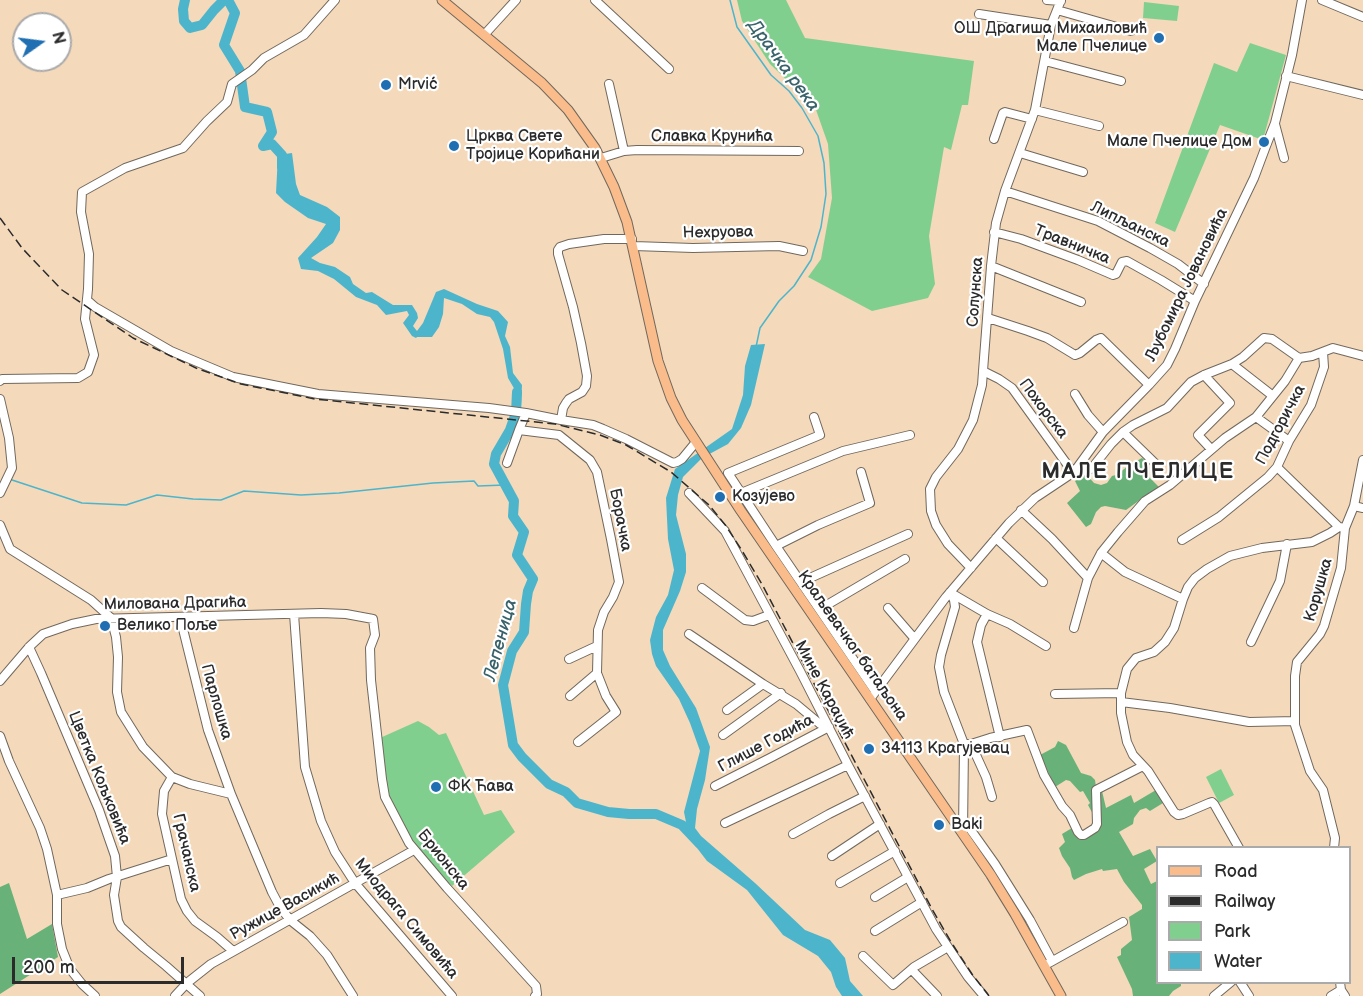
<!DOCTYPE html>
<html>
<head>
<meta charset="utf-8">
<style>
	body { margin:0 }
	#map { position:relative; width:1363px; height:996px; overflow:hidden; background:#f4d9bb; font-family:"Balsamiq Sans",sans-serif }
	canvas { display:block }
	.legend { position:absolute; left:1156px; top:846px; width:195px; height:138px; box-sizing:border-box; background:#fff; border:2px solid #aaa; margin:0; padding:8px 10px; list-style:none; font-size:18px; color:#2b2b2b }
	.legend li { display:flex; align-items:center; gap:12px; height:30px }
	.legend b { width:30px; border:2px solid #aaa }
	.north { position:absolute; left:12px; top:12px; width:60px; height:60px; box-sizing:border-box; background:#fff; border:2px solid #aaa; border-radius:50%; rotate:76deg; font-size:16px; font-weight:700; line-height:24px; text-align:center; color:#2b2b2b }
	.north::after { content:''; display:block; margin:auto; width:21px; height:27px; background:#1f6fb2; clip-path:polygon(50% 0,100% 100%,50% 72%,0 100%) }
	.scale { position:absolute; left:12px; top:957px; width:172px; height:27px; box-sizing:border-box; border:3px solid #2b2b2b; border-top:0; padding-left:8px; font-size:18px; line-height:21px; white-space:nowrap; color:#2b2b2b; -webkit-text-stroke:4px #fff; paint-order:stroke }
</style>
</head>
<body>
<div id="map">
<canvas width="1363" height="996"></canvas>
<ul class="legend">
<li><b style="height:8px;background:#f9bc8a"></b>Road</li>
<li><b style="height:8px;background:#2b2b2b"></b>Railway</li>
<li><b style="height:16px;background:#81cf8f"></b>Park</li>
<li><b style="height:16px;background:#4db5cb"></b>Water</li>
</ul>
<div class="north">N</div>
<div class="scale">200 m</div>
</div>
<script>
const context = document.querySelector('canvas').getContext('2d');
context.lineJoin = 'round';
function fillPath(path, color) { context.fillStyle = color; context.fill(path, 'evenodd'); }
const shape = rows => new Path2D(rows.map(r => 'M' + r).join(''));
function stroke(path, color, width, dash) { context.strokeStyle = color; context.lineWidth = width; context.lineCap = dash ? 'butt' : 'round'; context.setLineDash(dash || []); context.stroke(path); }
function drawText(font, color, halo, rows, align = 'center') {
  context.font = font + ' "Balsamiq Sans",sans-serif'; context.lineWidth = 4.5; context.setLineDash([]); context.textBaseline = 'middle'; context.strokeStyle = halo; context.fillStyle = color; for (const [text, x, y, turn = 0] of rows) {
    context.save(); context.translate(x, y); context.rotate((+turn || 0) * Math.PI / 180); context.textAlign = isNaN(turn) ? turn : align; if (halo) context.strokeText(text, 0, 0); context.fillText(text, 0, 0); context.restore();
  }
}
fillPath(shape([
	[737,0,786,0,805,38,974,61,968,105,962,105,951,150,944,147,929,236,935,284,928,298,872,311,808,277,821,259,832,198,828,144,815,107,770,64,742,21],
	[1144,2,1179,6,1177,21,1143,18],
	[1250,43,1286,55,1263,140,1220,125,1175,232,1155,223,1214,63,1237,72],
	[418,721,429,727,439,735,446,733,484,815,501,810,515,832,452,886,417,848,386,794,380,738],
	[1221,769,1234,795,1219,803,1206,777]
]), '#81cf8f');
fillPath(shape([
	[1142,458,1149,464,1145,469,1149,477,1160,488,1151,492,1126,510,1105,506,1101,507,1096,512,1091,524,1086,527,1067,503,1080,491,1075,481,1087,475,1094,483,1101,485,1107,483,1112,476,1116,475,1131,464],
	[1058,741,1066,745,1081,773,1091,776,1095,780,1096,787,1094,816,1088,805,1090,803,1083,791,1080,792,1070,781,1066,780,1055,787,1040,755,1055,747],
	[1156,790,1163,803,1150,811,1146,808,1140,810,1134,818,1133,824,1119,832,1133,856,1150,849,1157,861,1144,869,1151,884,1157,881,1158,982,1181,983,1181,986,1173,991,1169,996,1133,996,1132,989,1117,957,1121,955,1121,949,1132,940,1129,917,1142,909,1142,905,1124,882,1117,869,1103,871,1102,869,1086,874,1074,880,1072,877,1070,868,1062,856,1059,848,1065,842,1062,834,1072,828,1078,838,1080,839,1084,838,1098,831,1098,794,1102,791,1106,808,1131,795,1134,803],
	[9,883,27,939,52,924,58,957,0,994,0,887]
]), '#68b27a');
fillPath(shape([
	[292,153,296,184,300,195,327,207,340,217,340,230,333,243,311,258,320,263,335,267,350,277,353,284,366,293,372,292,393,305,412,305,417,313,418,318,413,326,417,331,423,323,436,292,444,289,477,304,498,311,508,322,505,336,510,347,513,373,522,385,521,406,513,404,515,390,508,378,503,349,494,322,490,317,477,314,462,304,444,298,443,314,439,327,432,337,417,337,416,338,412,336,403,323,409,315,407,311,386,315,377,305,356,297,334,279,318,271,301,269,298,258,317,237,326,224,308,218,285,202,276,193,278,155],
	[765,344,751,405,741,428,728,444,702,458,683,477,678,495,676,515,686,554,686,572,680,591,663,630,663,650,670,666,696,708,710,747,705,780,697,809,695,828,701,836,755,883,805,930,830,940,845,958,850,981,863,996,842,996,836,987,831,972,818,956,783,935,747,890,707,861,687,835,691,831,687,827,684,812,700,751,690,723,679,699,656,666,652,654,650,640,656,617,668,595,674,570,668,539,666,498,675,469,732,429,743,395,745,366,751,345]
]), '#4db5cb');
stroke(shape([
	[730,0,737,27,771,75,789,91,802,108,818,136,824,163,826,194,821,227,811,260,794,286,779,301,760,328,756,347],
	[9,479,82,503,126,505,157,495,193,499,221,500,244,491,301,495,339,493,433,483,474,481,478,486,505,485]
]), '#4db5cb', 1.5);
stroke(shape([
	[185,0,183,9,184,21,190,28,202,25,214,10,224,0],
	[228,0,235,13,224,45,240,71,245,107,267,112,272,132,263,146,272,144,282,155,282,167],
	[517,392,516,413,510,430,496,454,494,464,514,501,513,516,524,532,517,555,533,579,528,591,526,604,524,632,512,651,503,685,513,745,522,757,549,784,566,792,577,803,608,812,629,814,656,814,682,825,699,843]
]), '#4db5cb', 10);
const minor = shape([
	[595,0,669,69],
	[1047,0,1061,1],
	[1322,0,1363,17],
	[1057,10,1131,31],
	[979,14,1051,25],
	[484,35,516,0],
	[1045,61,1121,81],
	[1286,76,1363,95],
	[609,84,624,151],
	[1035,110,1099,126],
	[1275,124,1284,158],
	[994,139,1003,113,1005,112,1032,119],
	[1020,153,1083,172],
	[601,158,624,151,637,150,799,151],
	[1005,191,1098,221,1150,248,1178,264,1204,284],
	[994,232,1021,239,1078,260,1113,275,1116,274,1122,262,1127,261,1161,280,1195,301],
	[634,246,693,248,779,246,803,251],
	[991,266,1081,302],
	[87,300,95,307,171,351,233,377,318,394,489,408,526,413],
	[988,318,1028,331,1047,338,1075,355,1080,353,1096,340,1101,338,1149,385],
	[1232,364,1273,396],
	[983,371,999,379,1012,388,1069,467,1074,472,1079,472,1087,471,1092,468,1111,444,1123,432,1133,425,1167,408,1191,382,1204,375,1232,364,1243,357,1264,338,1272,339,1299,358,1312,356,1333,348,1363,356],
	[1204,375,1230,403,1198,435,1211,449],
	[0,381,2,379,78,378,88,372,94,355,85,319,88,289,89,254,81,212,82,192,125,168,183,148,207,121,227,102,232,84,252,70,264,58,304,35,335,0],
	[1075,394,1088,415,1103,432],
	[0,399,9,438,12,468,0,493],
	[814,417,820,435,728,473,776,546,875,691],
	[1256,417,1289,441],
	[561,420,593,425,603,429,626,439,673,463,677,462,682,459,696,442],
	[1123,432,1159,467],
	[507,463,519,430],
	[1277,467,1339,527],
	[689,493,725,531,800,671,848,765,936,929,968,977,984,996],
	[741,493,843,451,910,435],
	[1354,506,1363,508],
	[1021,510,1052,539,1088,578],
	[0,525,10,549,91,600,111,618,116,637,118,657,117,692,121,712,143,747,172,777,190,784,231,794,272,892,280,907,290,920,310,936,327,955,353,996],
	[996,538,1043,582],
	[1182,540,1219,517,1268,477,1277,467,1289,441,1311,405,1324,367,1323,352],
	[776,546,818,525,870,503,861,472],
	[1101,553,1125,572,1183,599],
	[971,568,948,544,936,525,931,511,930,489,936,477,958,449,973,420,982,385,983,371,991,266,996,223,1005,191,1035,110,1051,25,1061,0],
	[801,582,908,534],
	[702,588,745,620,753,621,769,615],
	[950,592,954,600,955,607,941,655,939,667,944,692,964,744,963,833],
	[951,593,987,614,1010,624,1046,646],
	[888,608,914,638],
	[820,609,905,559],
	[294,614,305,767,321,821,335,852,355,883,452,996],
	[987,614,981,625,977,642,1000,737],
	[180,617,208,730,231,794],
	[1074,628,1088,578,1101,553,1118,532,1145,501,1170,485,1225,438,1256,417,1285,381,1299,358],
	[689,634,763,684,796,704,820,724,829,727],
	[1251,642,1280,581,1287,544],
	[29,647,41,673,99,810,115,856,117,877,114,895,118,921,121,927,144,948,166,966,200,996],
	[569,659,597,646],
	[0,681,29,647,43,634,72,624,96,619,321,613,346,614,373,619,375,635,370,648,371,680,382,779,385,797,409,843,447,888,536,986,537,994,535,996],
	[1055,694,1121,693],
	[570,696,597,673],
	[870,699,946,597,1009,523,1035,498,1074,472,1103,432,1149,385,1167,365,1175,349,1195,301,1254,178,1266,146,1275,123,1292,55,1302,0],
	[1121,702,1170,708,1249,722,1295,721],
	[727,710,763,684],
	[723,735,781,693],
	[0,736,9,761,40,828,47,849,57,895,57,924,62,949,70,969,82,984,95,996],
	[578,742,616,712,606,696,597,673,598,630,604,612,613,597,619,582,611,539,597,472,590,460,559,435,519,430,526,413,561,420,563,408,566,403,569,399,582,392,586,386,587,376,581,343,573,307,558,254,558,250,560,247,569,244,604,239,632,239],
	[964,744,971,744,990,738,1027,730,1044,775,1062,806,1070,815,1078,832,1081,835,1084,835,1095,828,1097,824,1096,790,1143,766],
	[971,744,986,777,992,797],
	[172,777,164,791,162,814,181,899,187,911,195,921,217,937,233,951],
	[715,786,770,758,829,727],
	[963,819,995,864,1030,920,1052,961],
	[725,823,848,765],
	[793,834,829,814,865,796],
	[1239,848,1214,804,1212,802,1209,803,1183,814,1178,815,1174,812,1148,771,1133,755,1127,742,1121,713,1121,693,1127,669,1136,658,1154,652,1165,642,1174,628,1183,599,1188,587,1195,578,1207,569,1230,556,1262,548,1312,542,1330,533,1339,527,1345,528],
	[1334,848,1335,838,1323,790,1310,771,1295,725,1295,676,1297,662,1320,634,1324,626,1341,568,1345,528,1354,506,1363,460],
	[832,856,880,824],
	[840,883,895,851],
	[57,895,87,888,109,879,172,859],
	[875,897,908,877],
	[875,931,922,902],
	[863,956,893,985,914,967,948,947],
	[1049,963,1123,922],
	[912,970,937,996],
	[1240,982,1249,996],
	[1340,982,1341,990,1345,996],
	[175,996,187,983,211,964,414,850],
	[1214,996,1231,982],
	[1331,996,1341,990]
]);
const major = shape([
	[442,0,542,83,568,110,595,148,614,187,627,222,658,361,671,398,682,420,741,511,991,875,1015,914,1061,996]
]);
stroke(minor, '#71685d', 10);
stroke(major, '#71685d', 11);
stroke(minor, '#fff', 8);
stroke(major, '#f9bc8a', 9);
stroke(shape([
	[0,218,22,248,62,290,133,338,196,368,241,384,315,399,555,424,600,435,626,445,671,472,709,505,726,526,741,549,763,586,932,909,951,942,972,974,989,996]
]), '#2b2b2b', 1.5, [9, 4.5]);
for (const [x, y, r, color] of [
	[1159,38,6,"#1f6fb2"],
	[386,85,6,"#1f6fb2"],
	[1264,142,6,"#1f6fb2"],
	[454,146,6,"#1f6fb2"],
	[720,497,6,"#1f6fb2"],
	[105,626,6,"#1f6fb2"],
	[869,749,6,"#1f6fb2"],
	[436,787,6,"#1f6fb2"],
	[939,825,6,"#1f6fb2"]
]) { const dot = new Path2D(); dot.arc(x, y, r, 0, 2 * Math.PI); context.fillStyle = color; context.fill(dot); stroke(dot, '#fff', 2); }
drawText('16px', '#2b2b2b', '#fff', [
	["ОШ Драгиша Михаиловић",1147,29,"right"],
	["Мале Пчелице",1147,47,"right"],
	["Mrvić",398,85],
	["Црква Свете",466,137],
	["Тројице Корићани",466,155],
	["Мале Пчелице Дом",1252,142,"right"],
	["Козујево",732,497],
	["Велико Поље",117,626],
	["34113 Крагујевац",881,749],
	["ФК Ћава",448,787],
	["Baki",951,825]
], 'left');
drawText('16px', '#2b2b2b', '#fff', [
	["Славка Крунића",712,137],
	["Липљанска",1130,225,26],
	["Нехруова",718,233,-1],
	["Травничка",1072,245,22],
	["Љубомира Јовановића",1187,285,-64],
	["Солунска",976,292,-86],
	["Похорска",1043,409,53],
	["Подгоричка",1281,425,-62],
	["Борачка",620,520,79],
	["Корушка",1319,590,-74],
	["Милована Драгића",175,604,-1],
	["Краљевачког батаљона",852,646,55],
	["Мине Караџић",824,690,62],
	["Парлошка",216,702,74],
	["Глише Годића",766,744,-28],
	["Цветка Кољковића",99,778,68],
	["Грачанска",186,853,77],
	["Брионска",443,860,51],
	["Ружице Васикић",285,907,-29],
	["Миодрага Симовића",406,919,50]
]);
drawText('italic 18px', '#39626b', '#fff', [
	["Драчка река",783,66,54],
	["Лепеница",501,640,-75]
]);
context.letterSpacing = '1.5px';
drawText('bold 22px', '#2b2b2b', '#fff', [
	["МАЛЕ ПЧЕЛИЦЕ",1138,472]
]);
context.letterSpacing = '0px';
</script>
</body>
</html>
